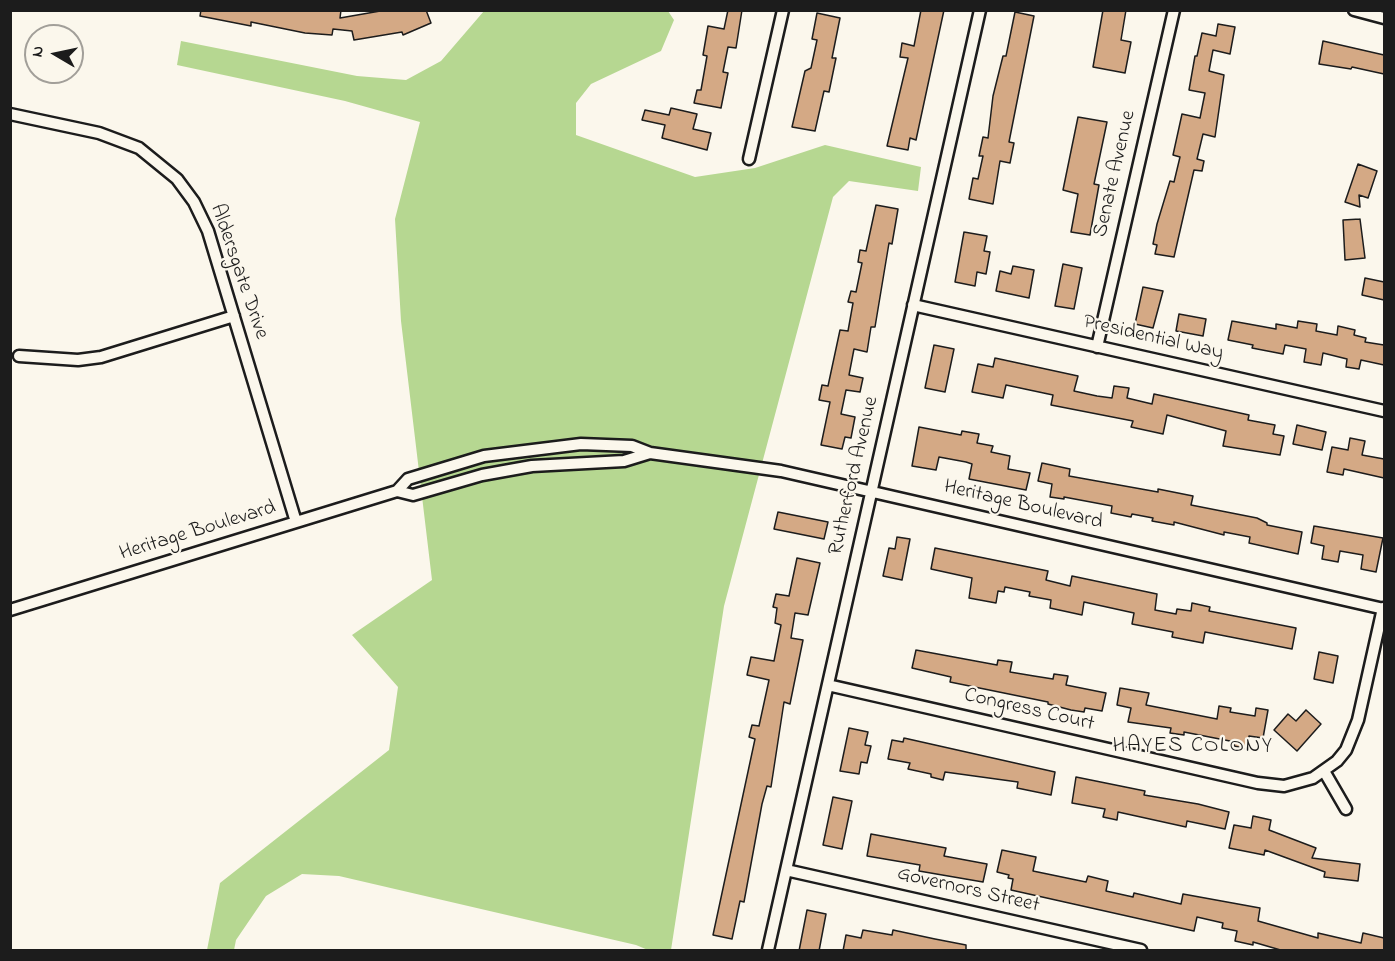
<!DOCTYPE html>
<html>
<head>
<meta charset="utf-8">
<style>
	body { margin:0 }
	#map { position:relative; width:1395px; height:961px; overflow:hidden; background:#fbf7ec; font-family:"Indie Flower",sans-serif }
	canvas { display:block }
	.frame { position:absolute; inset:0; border:12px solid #1c1c1c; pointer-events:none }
	.north { position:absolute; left:24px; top:24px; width:60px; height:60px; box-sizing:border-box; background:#fbf7ec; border:2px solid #a29f99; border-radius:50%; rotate:279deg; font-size:16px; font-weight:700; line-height:24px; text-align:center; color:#1c1c1c }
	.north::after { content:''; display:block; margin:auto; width:21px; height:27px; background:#1c1c1c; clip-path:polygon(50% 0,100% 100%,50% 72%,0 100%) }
</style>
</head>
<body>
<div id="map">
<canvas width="1395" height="961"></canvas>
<div class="frame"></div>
<div class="north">N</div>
</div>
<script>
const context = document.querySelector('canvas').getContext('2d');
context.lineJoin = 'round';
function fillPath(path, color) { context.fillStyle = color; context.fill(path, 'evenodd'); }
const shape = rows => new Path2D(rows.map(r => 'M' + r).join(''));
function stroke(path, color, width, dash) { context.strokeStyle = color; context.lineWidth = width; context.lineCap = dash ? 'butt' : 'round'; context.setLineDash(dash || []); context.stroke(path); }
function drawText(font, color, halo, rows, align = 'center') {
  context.font = font + ' "Indie Flower",sans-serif'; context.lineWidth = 4.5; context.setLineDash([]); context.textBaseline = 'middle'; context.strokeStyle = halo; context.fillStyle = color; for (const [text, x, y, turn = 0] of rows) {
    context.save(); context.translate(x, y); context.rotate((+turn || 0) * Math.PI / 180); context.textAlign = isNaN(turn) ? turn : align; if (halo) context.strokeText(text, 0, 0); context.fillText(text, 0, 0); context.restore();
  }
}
fillPath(shape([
	[484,11,668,11,674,20,661,51,591,84,576,103,576,135,695,177,755,168,825,145,921,167,918,191,849,181,833,197,724,606,671,950,648,950,636,945,339,876,302,874,266,896,236,940,234,950,207,950,220,883,389,750,398,687,352,635,432,580,401,321,395,219,420,122,345,101,177,65,181,41,357,76,406,80,441,61]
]), '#b6d791');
const building = shape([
	[201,10,341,10,340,18,386,10,426,10,431,23,403,35,402,32,354,40,352,31,333,29,332,35,305,33,251,22,251,26,200,16,201,10],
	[728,10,742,10,736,48,728,47,723,72,728,73,721,108,694,103,697,90,701,90,707,56,703,55,708,26,724,29,728,10],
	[921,10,944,10,916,140,910,138,908,150,887,146,908,58,900,57,902,43,914,46,921,10],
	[1103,10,1126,10,1121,40,1131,42,1125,73,1093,67,1103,10],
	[1015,12,1034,16,1009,142,1014,143,1010,163,1000,161,993,204,969,199,973,178,978,179,983,156,979,156,983,137,988,138,993,96,1003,56,1006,56,1015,12],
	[817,13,840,18,832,58,836,58,829,92,824,91,815,131,792,127,805,71,811,68,817,40,812,39,817,13],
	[1218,24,1235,27,1230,54,1213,50,1209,71,1224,75,1215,137,1203,134,1197,159,1204,161,1202,171,1194,170,1174,257,1155,254,1157,245,1153,244,1157,224,1170,181,1174,182,1180,157,1173,155,1182,114,1200,118,1205,93,1189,90,1195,56,1197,56,1202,33,1216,36,1218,24],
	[1323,41,1384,55,1384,74,1352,67,1351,69,1319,64,1323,41],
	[671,108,697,114,693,129,711,133,707,150,662,138,665,125,642,120,645,110,669,115,671,108],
	[1078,117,1107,122,1094,184,1099,185,1090,235,1071,232,1078,194,1063,190,1078,117],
	[1358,164,1377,171,1368,198,1359,195,1360,207,1345,202,1358,164],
	[876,205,898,209,892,244,889,243,875,327,871,327,867,352,854,349,849,375,863,378,860,392,846,390,841,414,855,417,851,438,845,437,842,449,821,445,830,402,819,400,822,385,828,386,840,330,848,331,853,303,848,302,851,291,856,292,862,263,858,262,860,250,866,251,876,205],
	[1360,219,1365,258,1345,260,1343,220,1360,219],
	[964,232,987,236,984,251,990,252,986,274,977,272,975,286,955,282,964,232],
	[1063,264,1082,268,1074,309,1055,306,1063,264],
	[1013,266,1034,270,1029,298,996,291,1000,271,1011,274,1013,266],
	[1365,278,1384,282,1384,300,1362,295,1365,278],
	[1143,287,1163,291,1153,328,1135,324,1143,287],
	[1179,314,1206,319,1203,336,1176,331,1179,314],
	[1232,321,1276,329,1276,324,1297,328,1298,321,1317,324,1316,331,1337,335,1338,326,1355,330,1354,335,1366,338,1365,342,1384,345,1384,365,1361,360,1359,369,1346,367,1347,359,1323,353,1321,365,1304,362,1306,349,1285,345,1283,354,1252,348,1253,345,1228,340,1232,321],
	[934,345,954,349,945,392,925,388,934,345],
	[995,358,1078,376,1074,391,1097,396,1112,398,1114,386,1129,388,1127,398,1152,404,1154,394,1249,415,1248,420,1275,425,1273,434,1284,436,1280,455,1223,446,1226,431,1167,415,1163,434,1131,427,1133,421,1051,405,1053,395,1006,385,1003,398,972,392,978,364,993,367,995,358],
	[1297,425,1326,432,1322,450,1293,444,1297,425],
	[919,427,961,435,962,431,979,434,977,443,993,446,991,452,1010,456,1008,469,1030,473,1026,490,969,479,972,464,966,462,939,457,936,470,912,466,919,427],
	[1350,438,1365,441,1362,455,1384,459,1384,478,1344,469,1343,475,1327,472,1332,447,1348,450,1350,438],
	[1042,463,1070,469,1069,476,1158,492,1158,489,1193,496,1191,505,1257,518,1267,523,1267,525,1302,532,1298,554,1249,543,1250,537,1224,532,1224,535,1174,522,1174,525,1152,521,1153,518,1132,514,1131,517,1111,513,1112,506,1064,497,1064,499,1050,497,1052,484,1038,481,1042,463],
	[778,512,828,522,824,539,774,529,778,512],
	[1314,526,1383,538,1376,572,1361,569,1363,555,1340,551,1338,562,1322,559,1324,546,1311,543,1314,526],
	[897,537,910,539,902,580,883,576,889,548,895,549,897,537],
	[935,548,1048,571,1046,580,1070,586,1072,576,1157,594,1155,610,1176,614,1177,609,1191,611,1192,603,1210,607,1209,611,1296,628,1292,649,1205,632,1203,643,1172,637,1173,632,1132,624,1134,613,1084,602,1082,615,1050,608,1051,600,1029,596,1030,592,1005,587,1004,592,998,591,996,603,969,598,972,578,931,569,935,548],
	[797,558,820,563,808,615,795,613,791,638,803,640,790,704,784,702,771,787,767,786,762,804,744,902,740,901,732,939,713,935,755,739,749,737,752,725,759,726,769,680,747,675,751,657,774,661,781,625,775,623,777,608,773,607,776,594,789,596,797,558],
	[916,650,997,665,998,660,1012,662,1010,672,1034,676,1053,679,1054,674,1068,676,1066,685,1106,693,1102,711,1085,708,1084,712,1071,710,1048,704,1048,702,950,682,951,677,912,668,916,650],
	[1319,652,1338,656,1333,683,1314,679,1319,652],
	[1120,688,1149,693,1146,705,1217,719,1219,706,1231,708,1230,712,1255,716,1256,708,1268,710,1263,738,1249,736,1247,749,1234,746,1235,742,1184,732,1184,735,1170,733,1171,728,1128,722,1131,708,1117,705,1120,688],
	[1306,710,1321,724,1297,751,1274,730,1288,714,1296,721,1306,710],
	[849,728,868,732,865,745,871,746,867,763,861,762,859,774,840,771,849,728],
	[904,738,1055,772,1051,795,1017,788,1018,782,945,772,943,780,931,777,931,774,908,769,910,763,888,759,892,740,903,742,904,738],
	[1076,777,1145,791,1144,795,1198,804,1229,812,1225,829,1187,821,1186,827,1118,812,1117,820,1103,817,1105,809,1072,803,1076,777],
	[833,797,852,801,842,849,823,845,833,797],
	[1253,816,1271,820,1269,830,1316,848,1312,858,1360,864,1358,881,1324,877,1325,872,1265,850,1264,855,1229,848,1234,825,1251,828,1253,816],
	[871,834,946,848,944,856,987,864,983,882,919,871,920,865,867,856,871,834],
	[1002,850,1036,857,1033,871,1086,882,1088,876,1108,881,1106,891,1133,897,1134,893,1181,904,1183,894,1260,908,1258,921,1318,938,1318,933,1361,943,1363,933,1384,938,1384,951,1284,951,1253,942,1253,945,1235,941,1237,931,1222,928,1223,923,1197,917,1194,931,1011,890,1013,879,1008,878,1009,875,997,872,1002,850],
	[807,910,826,914,819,951,799,951,807,910],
	[863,930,892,935,893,930,935,939,966,945,966,951,843,951,846,935,861,938,863,930]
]);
fillPath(building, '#d4a985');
stroke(building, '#1c1c1c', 1.5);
const street = shape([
	[1354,10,1384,18],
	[10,114,99,133,139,148,177,179,194,202,208,231,296,522],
	[749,159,783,10],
	[913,305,1384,411],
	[1097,347,1174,10],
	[19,356,78,360,101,357,234,316],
	[397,491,408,479,484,456,581,444,632,446,650,453,781,471,1384,609],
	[10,610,397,491,413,495,482,475,532,466,624,461,650,453],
	[828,685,1258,783,1284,786,1313,778,1337,761,1346,750,1358,720,1383,608],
	[1324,771,1346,809],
	[786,870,1141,950],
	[768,950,980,10]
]);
stroke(street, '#1c1c1c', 15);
stroke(street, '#fbf7ec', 10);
drawText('21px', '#1c1c1c', '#fbf7ec', [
	["Senate Avenue",1116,174,-77],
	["Aldersgate Drive",238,272,71],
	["Presidential Way",1153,339,13],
	["Rutherford Avenue",855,476,-77],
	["Heritage Boulevard",1023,506,13],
	["Heritage Boulevard",198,532,-17],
	["Congress Court",1029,711,13],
	["Governors Street",968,891,13]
]);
context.letterSpacing = '1.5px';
drawText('22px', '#1c1c1c', '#fbf7ec', [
	["HAYES COLONY",1193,747]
]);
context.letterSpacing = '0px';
</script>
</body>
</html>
